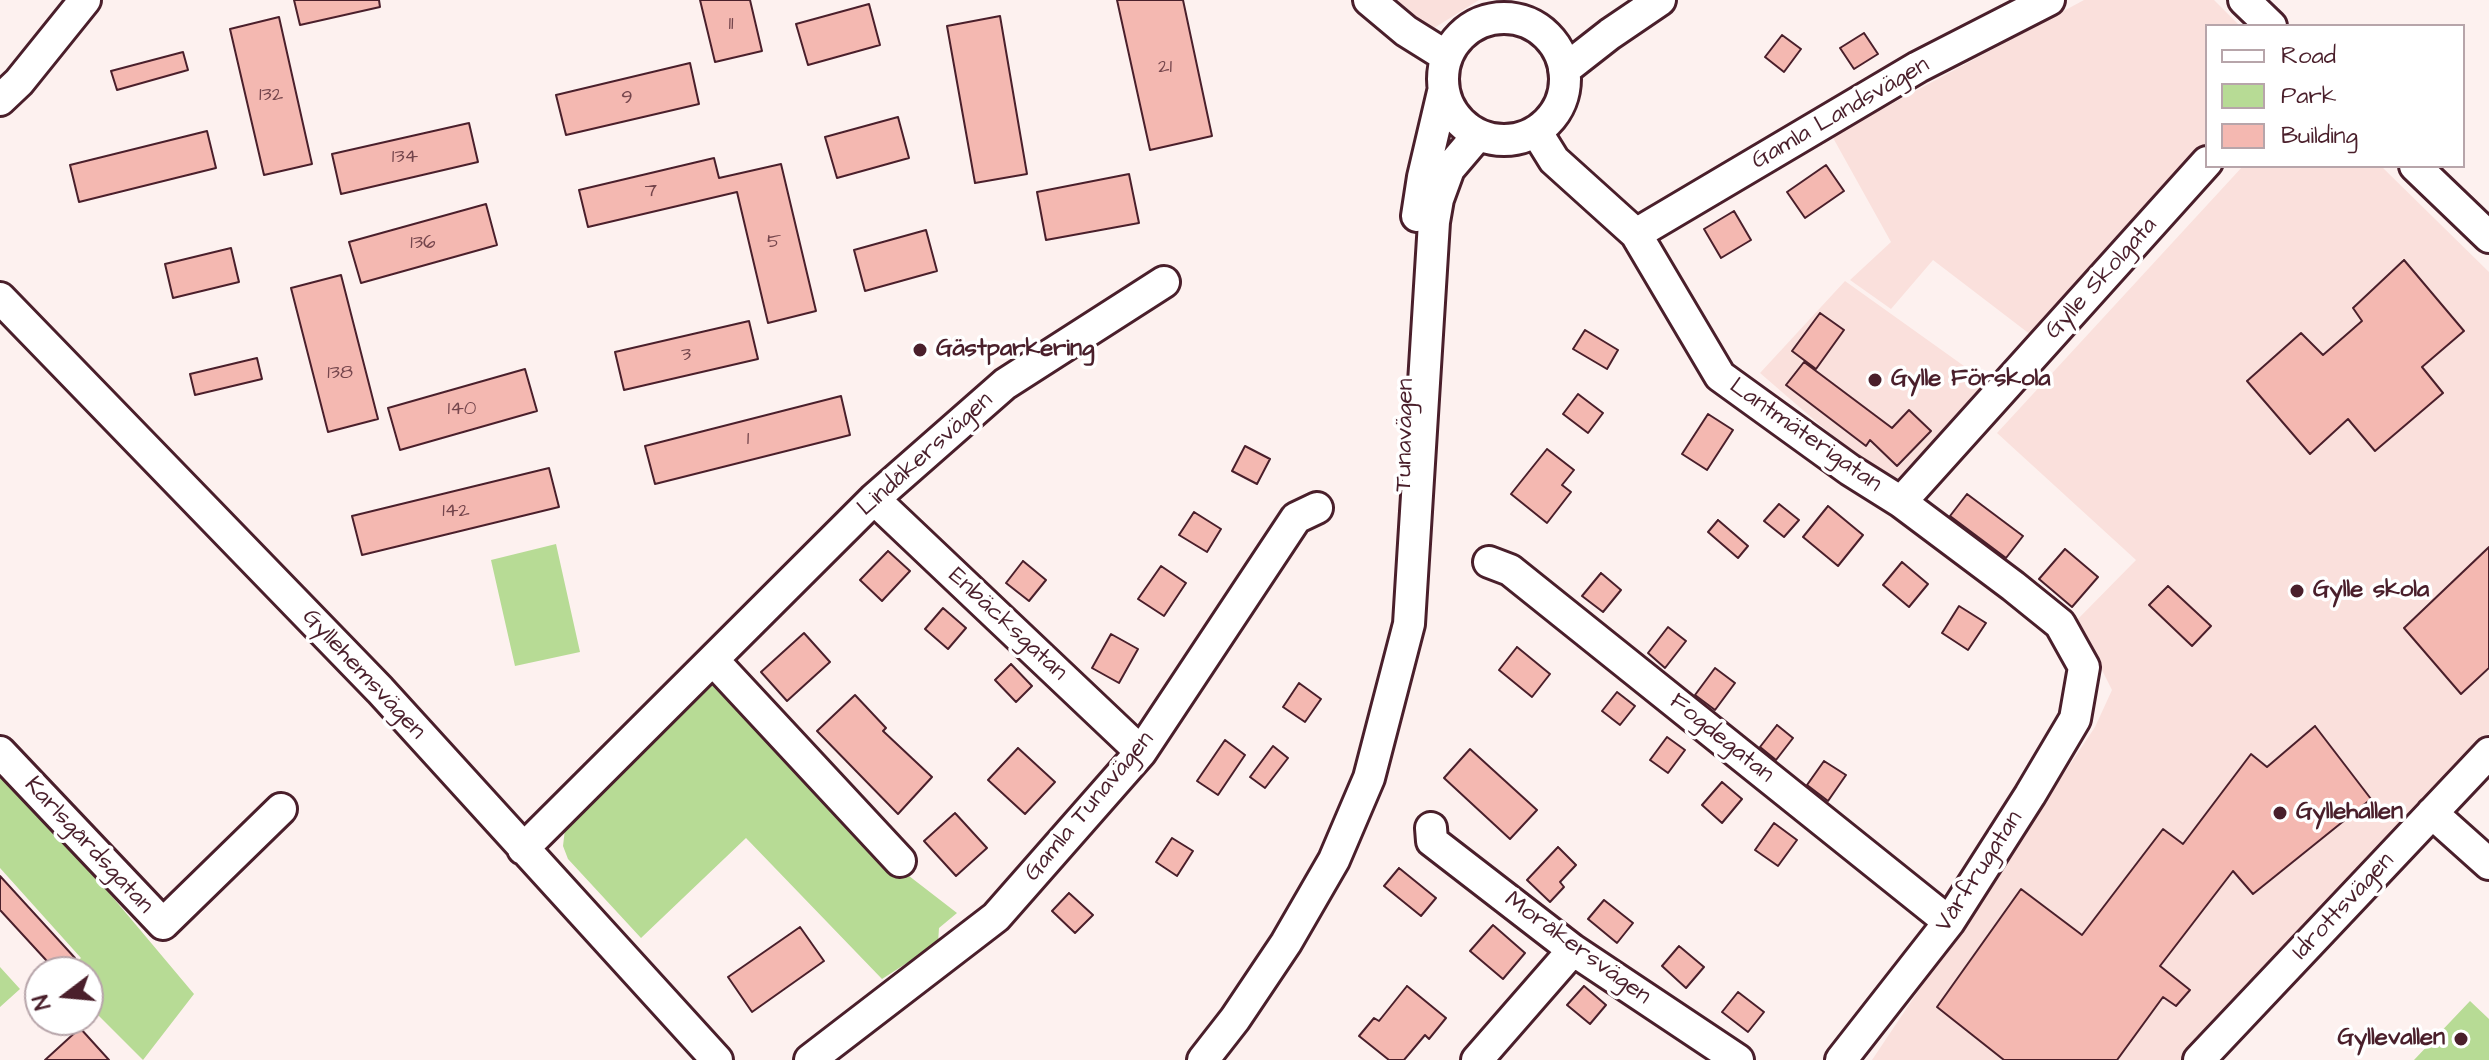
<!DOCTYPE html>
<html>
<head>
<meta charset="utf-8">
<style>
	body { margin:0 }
	#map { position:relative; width:2489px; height:1060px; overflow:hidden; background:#fdf1ef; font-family:"Architects Daughter",sans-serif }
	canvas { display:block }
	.legend { position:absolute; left:2205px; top:24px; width:260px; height:144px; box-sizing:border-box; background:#fff; border:2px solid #b7a5aa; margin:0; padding:10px 14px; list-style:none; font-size:24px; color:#4a1f2b }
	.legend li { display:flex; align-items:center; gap:16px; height:40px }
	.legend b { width:40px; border:2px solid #b7a5aa }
	.north { position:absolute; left:24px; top:956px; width:80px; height:80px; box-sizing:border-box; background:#fff; border:2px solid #b7a5aa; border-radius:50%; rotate:254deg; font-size:22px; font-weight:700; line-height:32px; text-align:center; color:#4a1f2b }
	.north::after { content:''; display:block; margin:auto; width:28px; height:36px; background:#4a1f2b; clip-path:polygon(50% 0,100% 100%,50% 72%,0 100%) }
</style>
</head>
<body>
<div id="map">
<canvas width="2489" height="1060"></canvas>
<ul class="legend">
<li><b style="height:10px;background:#fff"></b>Road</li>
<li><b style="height:22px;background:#b7db95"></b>Park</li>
<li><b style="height:22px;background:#f4b8b1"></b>Building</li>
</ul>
<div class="north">N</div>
</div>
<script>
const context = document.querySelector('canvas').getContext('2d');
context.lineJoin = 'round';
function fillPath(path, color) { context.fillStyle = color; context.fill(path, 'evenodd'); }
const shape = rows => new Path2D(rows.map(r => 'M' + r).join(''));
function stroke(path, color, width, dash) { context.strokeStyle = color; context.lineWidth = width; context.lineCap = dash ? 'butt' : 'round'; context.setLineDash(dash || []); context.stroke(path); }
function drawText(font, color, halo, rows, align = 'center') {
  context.font = font + ' "Architects Daughter",sans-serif'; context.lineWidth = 7; context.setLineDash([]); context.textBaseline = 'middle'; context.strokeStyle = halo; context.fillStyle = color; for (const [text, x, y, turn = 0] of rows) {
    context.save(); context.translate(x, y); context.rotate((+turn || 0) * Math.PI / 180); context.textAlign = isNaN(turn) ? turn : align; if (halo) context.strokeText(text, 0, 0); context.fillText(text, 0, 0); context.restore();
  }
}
fillPath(shape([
	[1369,0,1479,0,1418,38],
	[2084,0,2214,0,2240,26,2207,26,2207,148,2031,335,1933,260,1891,309,1850,280,1891,242,1832,136],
	[2243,166,2381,166,2489,272,2489,733,2184,1060,1872,1060,2095,727,2112,690,2094,654,2074,623,2136,560,1997,433],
	[1845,281,1992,386,1901,485,1885,481,1760,373]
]), '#fae0dc');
fillPath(shape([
	[556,544,580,652,515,666,491,560],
	[714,675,900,869,957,913,939,928,938,943,882,979,746,838,641,938,568,859,563,846,565,829],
	[0,771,73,850,194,994,143,1060,88,1005,88,972,66,972,81,958,0,868],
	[0,967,20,989,0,1007],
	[2470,1001,2489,1019,2489,1060,2414,1060]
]), '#b7db95');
const building = shape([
	[294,0,379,0,380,7,300,25,294,0],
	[700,0,750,0,762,51,715,62,700,0],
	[1117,0,1183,0,1212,136,1150,150,1117,0],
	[869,4,880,45,808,65,796,24,869,4],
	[1000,16,1027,174,975,183,947,26,1000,16],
	[279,17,312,164,264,175,230,29,279,17],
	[1864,33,1878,54,1854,69,1840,48,1864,33],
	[1782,35,1801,49,1784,72,1765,57,1782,35],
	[183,52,188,70,117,90,111,71,183,52],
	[690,63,699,104,566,135,556,95,690,63],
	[898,117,909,158,837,178,825,137,898,117],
	[469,123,478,162,341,194,332,154,469,123],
	[207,131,216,168,79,202,70,165,207,131],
	[714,158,719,178,781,164,816,311,768,323,737,192,588,227,579,190,714,158],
	[1826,165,1844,191,1805,218,1787,192,1826,165],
	[1129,174,1139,223,1046,240,1037,192,1129,174],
	[486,204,497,245,361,283,349,242,486,204],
	[1734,211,1751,240,1721,258,1704,229,1734,211],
	[926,230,937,271,865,291,854,250,926,230],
	[231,248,239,282,173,298,165,264,231,248],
	[2404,260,2464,331,2422,367,2443,393,2375,451,2348,419,2310,454,2247,381,2301,333,2323,355,2362,321,2353,308,2404,260],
	[341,275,378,419,328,432,291,288,341,275],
	[1820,313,1844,330,1816,369,1792,351,1820,313],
	[749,321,758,359,624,390,615,352,749,321],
	[1585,330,1618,350,1607,369,1573,349,1585,330],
	[257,358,262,379,195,395,190,374,257,358],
	[1804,362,1892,428,1909,410,1931,431,1897,466,1870,440,1866,446,1786,385,1804,362],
	[525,369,537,411,400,450,388,408,525,369],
	[1578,394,1603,413,1588,433,1563,414,1578,394],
	[841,396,850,435,655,484,645,446,841,396],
	[1708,414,1733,430,1707,470,1682,454,1708,414],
	[1245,446,1270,459,1257,484,1232,471,1245,446],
	[1547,449,1574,470,1562,485,1571,492,1547,523,1511,494,1547,449],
	[549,468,559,507,362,555,352,516,549,468],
	[1967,494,2023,536,2006,558,1950,516,1967,494],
	[1779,504,1799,520,1784,537,1764,521,1779,504],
	[1828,506,1863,535,1838,566,1803,537,1828,506],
	[1194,512,1221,529,1207,552,1179,535,1194,512],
	[1718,520,1748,546,1738,558,1708,532,1718,520],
	[2489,547,2489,668,2461,694,2404,628,2489,547],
	[2065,549,2098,577,2072,607,2039,579,2065,549],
	[888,551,910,571,882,601,860,580,888,551],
	[1023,561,1046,580,1029,601,1006,583,1023,561],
	[1902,562,1928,584,1909,607,1883,585,1902,562],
	[1161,566,1186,583,1164,616,1138,599,1161,566],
	[1601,573,1621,590,1603,612,1582,596,1601,573],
	[2168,586,2211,626,2192,646,2149,605,2168,586],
	[1959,606,1986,623,1968,650,1942,633,1959,606],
	[943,608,966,628,948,649,925,629,943,608],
	[1668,627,1686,641,1665,668,1648,653,1668,627],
	[804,633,830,662,787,701,761,672,804,633],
	[1111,634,1138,649,1119,683,1092,668,1111,634],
	[1517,647,1550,674,1532,697,1499,670,1517,647],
	[1011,664,1032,686,1016,702,995,680,1011,664],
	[1715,668,1735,683,1715,710,1695,695,1715,668],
	[1299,683,1321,699,1305,722,1283,707,1299,683],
	[1617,692,1635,706,1620,725,1602,711,1617,692],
	[855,695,886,728,883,731,932,777,898,814,817,731,855,695],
	[1777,725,1793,738,1776,760,1760,747,1777,725],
	[2315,726,2371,799,2253,894,2233,871,2160,966,2190,990,2176,1006,2163,997,2117,1060,2004,1060,1937,1007,2021,889,2082,935,2163,829,2183,844,2251,754,2267,767,2315,726],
	[1667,737,1685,750,1668,773,1650,760,1667,737],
	[1225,740,1245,755,1218,795,1197,781,1225,740],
	[1273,746,1288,758,1265,788,1250,777,1273,746],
	[1018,748,1055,782,1025,814,988,780,1018,748],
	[1470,749,1537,810,1510,839,1444,778,1470,749],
	[1824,761,1846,775,1828,801,1807,785,1824,761],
	[1722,782,1742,799,1722,823,1702,805,1722,782],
	[955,813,987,848,956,876,924,841,955,813],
	[1774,823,1797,840,1778,866,1755,850,1774,823],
	[1172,838,1193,851,1177,876,1156,862,1172,838],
	[1558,847,1576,865,1560,882,1564,887,1550,902,1527,880,1558,847],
	[1399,868,1436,898,1421,916,1384,886,1399,868],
	[0,876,75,958,61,972,57,972,0,910,0,876],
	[1069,893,1093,915,1075,933,1052,911,1069,893],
	[1604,900,1633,923,1617,943,1588,919,1604,900],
	[1493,925,1525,953,1503,979,1470,951,1493,925],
	[800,927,824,961,752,1012,728,977,800,927],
	[1679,946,1704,967,1686,988,1662,966,1679,946],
	[1407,986,1446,1018,1429,1039,1425,1035,1404,1060,1389,1060,1359,1036,1374,1018,1379,1021,1407,986],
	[1584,986,1606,1005,1590,1024,1567,1005,1584,986],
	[1738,992,1764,1012,1748,1032,1722,1012,1738,992],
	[80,1028,109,1060,45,1060,80,1028]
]);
fillPath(building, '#f4b8b1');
stroke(building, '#4a1f2b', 2);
const minor = shape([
	[1369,0,1406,31,1446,56],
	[2244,0,2271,26],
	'1443 79a61 61 0 1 1 122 0a61 61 0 1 1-122 0Z',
	[1564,70,1610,34,1660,0],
	[0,100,19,82,85,0],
	[1536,131,1554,160,1636,234,1720,376,1850,470,1901,502,2013,586,2060,624,2084,667,2075,719,2030,795,1949,922,1841,1060],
	[2415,166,2489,237],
	[1417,216,1423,177,1443,92],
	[1636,234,1918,67,2049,0],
	[0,298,380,690,717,1060],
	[874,499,1141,752],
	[1901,502,2207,162],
	[1489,562,1510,570,1949,922],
	[713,660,900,861],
	[0,752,163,924,281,809],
	[2432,813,2489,864],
	[1431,828,1432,841,1573,950,1738,1060],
	[523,849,874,499,1005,384,1164,282],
	[810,1060,996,917,1141,752,1296,518,1317,508],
	[1203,1060,1235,1019,1286,943,1334,860,1369,778,1409,624,1434,222,1438,199,1449,169,1478,135],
	[1477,1060,1573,950],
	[2199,1060,2489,753]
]);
stroke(minor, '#4a1f2b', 36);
stroke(minor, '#fff', 30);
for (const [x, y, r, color] of [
	[920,350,8,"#4a1f2b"],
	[1875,380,8,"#4a1f2b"],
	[2297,591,8,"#4a1f2b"],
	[2280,813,8,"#4a1f2b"],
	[2461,1039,8,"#4a1f2b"]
]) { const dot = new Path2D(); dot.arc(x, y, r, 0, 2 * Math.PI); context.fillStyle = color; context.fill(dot); stroke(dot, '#fff', 3); }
drawText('20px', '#74454c', null, [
	["11",731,25],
	["21",1165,68],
	["132",271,96],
	["9",627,99],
	["134",405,158],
	["7",651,192],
	["5",774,243],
	["136",423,244],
	["3",686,356],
	["138",340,374],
	["140",462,410],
	["1",748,440],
	["142",456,512]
]);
drawText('24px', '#4a1f2b', '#fff', [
	["Gamla Landsvägen",1841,114,-30],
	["Gylle Skolgata",2102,279,-48],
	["Tunavägen",1406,435,-89],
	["Lantmäterigatan",1805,436,35],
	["Lindåkersvägen",926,455,-42],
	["Enbäcksgatan",1007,625,43],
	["Gyllehemsvägen",363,675,47],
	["Fogdegatan",1721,739,39],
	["Gamla Tunavägen",1090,807,-50],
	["Karlsgårdsgatan",88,846,47],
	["Vårfrugatan",1980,872,-57],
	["Idrottsvägen",2344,907,-47],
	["Moråkersvägen",1577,949,36]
]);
drawText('bold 24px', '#4a1f2b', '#fff', [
	["Gästparkering",936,350],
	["Gylle Förskola",1891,380],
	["Gylle skola",2313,591],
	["Gyllehallen",2296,813],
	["Gyllevallen",2445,1039,"right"]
], 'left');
</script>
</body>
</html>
